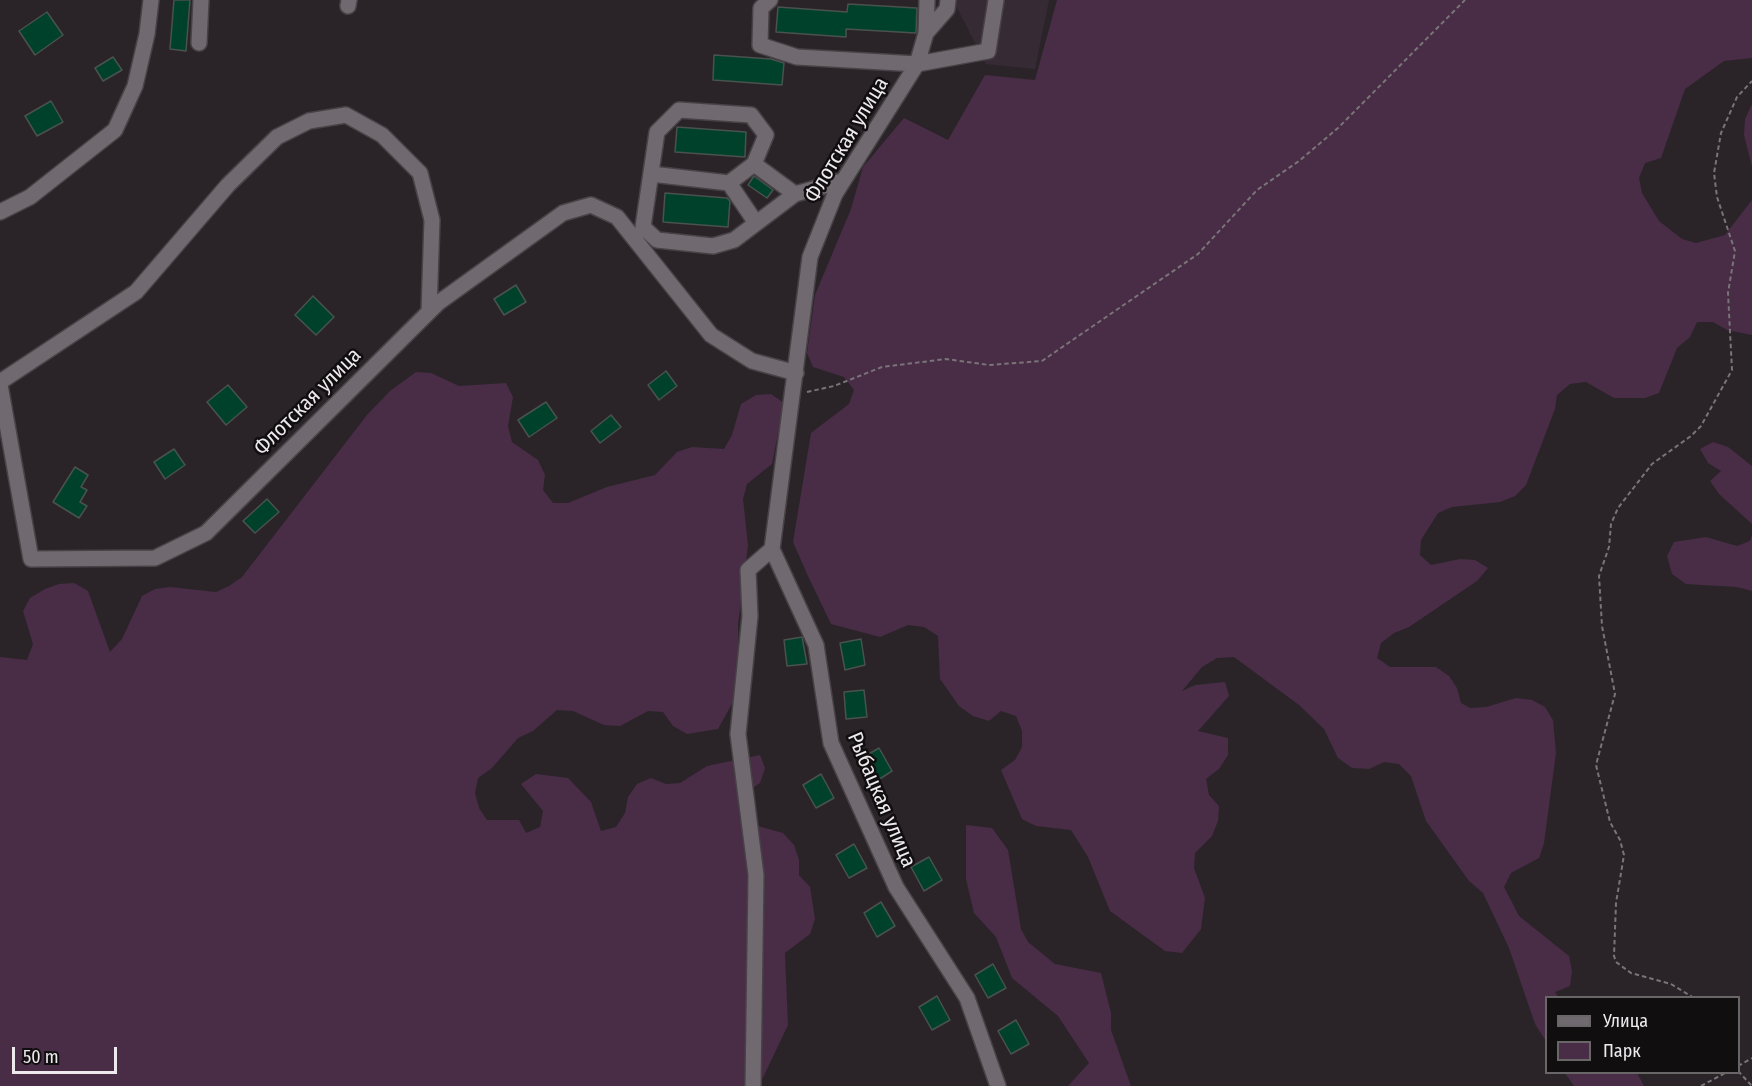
<!DOCTYPE html>
<html>
<head>
<meta charset="utf-8">
<style>
	body { margin:0 }
	#map { position:relative; width:1752px; height:1086px; overflow:hidden; background:#2a2429; font-family:"Fira Sans Condensed",sans-serif }
	canvas { display:block }
	.legend { position:absolute; left:1545px; top:996px; width:195px; height:78px; box-sizing:border-box; background:#110e10; border:2px solid #696668; margin:0; padding:8px 10px; list-style:none; font-size:18px; color:#ede9ec }
	.legend li { display:flex; align-items:center; gap:12px; height:30px }
	.legend b { width:30px; border:2px solid #696668 }
	.scale { position:absolute; left:12px; top:1047px; width:105px; height:27px; box-sizing:border-box; border:3px solid #ede9ec; border-top:0; padding-left:8px; font-size:18px; line-height:21px; white-space:nowrap; color:#ede9ec; -webkit-text-stroke:4px #110e10; paint-order:stroke }
</style>
</head>
<body>
<div id="map">
<canvas width="1752" height="1086"></canvas>
<ul class="legend">
<li><b style="height:8px;background:#70696f"></b>Улица</li>
<li><b style="height:16px;background:#492c46"></b>Парк</li>
</ul>
<div class="scale">50 m</div>
</div>
<script>
const context = document.querySelector('canvas').getContext('2d');
context.lineJoin = 'round';
function fillPath(path, color) { context.fillStyle = color; context.fill(path, 'evenodd'); }
const shape = rows => new Path2D(rows.map(r => 'M' + r).join(''));
function stroke(path, color, width, dash) { context.strokeStyle = color; context.lineWidth = width; context.lineCap = dash ? 'butt' : 'round'; context.setLineDash(dash || []); context.stroke(path); }
function drawText(font, color, halo, rows, align = 'center') {
  context.font = font + ' "Fira Sans Condensed",sans-serif'; context.lineWidth = 5; context.setLineDash([]); context.textBaseline = 'middle'; context.strokeStyle = halo; context.fillStyle = color; for (const [text, x, y, turn = 0] of rows) {
    context.save(); context.translate(x, y); context.rotate((+turn || 0) * Math.PI / 180); context.textAlign = isNaN(turn) ? turn : align; if (halo) context.strokeText(text, 0, 0); context.fillText(text, 0, 0); context.restore();
  }
}
fillPath(shape([
	[953,0,1049,0,1035,69,986,64]
]), '#362b35');
fillPath(shape([
	[1057,0,1752,0,1752,58,1724,61,1685,89,1661,158,1645,163,1639,178,1642,193,1659,221,1682,239,1696,243,1725,235,1752,200,1752,335,1727,330,1713,322,1697,322,1690,337,1677,348,1659,393,1645,398,1614,398,1586,382,1570,384,1557,395,1555,409,1526,485,1515,496,1500,502,1452,507,1438,513,1421,540,1420,555,1431,565,1460,559,1475,560,1488,568,1477,581,1409,627,1394,633,1381,643,1377,658,1390,667,1436,667,1449,676,1457,688,1461,703,1470,708,1486,707,1516,698,1532,700,1545,707,1553,720,1556,753,1544,843,1539,858,1511,873,1504,887,1519,916,1569,956,1572,971,1570,986,1555,992,1558,997,1546,998,1546,1041,1535,1024,1509,948,1483,893,1469,881,1426,821,1411,776,1399,764,1384,762,1369,769,1352,768,1338,758,1324,729,1299,705,1234,657,1217,658,1202,667,1182,691,1195,685,1225,682,1229,696,1198,731,1228,738,1228,755,1219,769,1206,779,1209,795,1219,806,1218,821,1212,836,1195,853,1194,868,1205,898,1201,929,1182,953,1165,951,1110,911,1088,857,1071,830,1036,826,1022,819,1001,770,1015,760,1022,747,1022,731,1016,716,1001,711,989,721,973,716,959,706,940,679,938,636,924,627,908,625,880,637,831,624,807,574,793,542,811,433,849,404,854,390,844,377,813,367,807,353,815,295,851,209,863,167,904,118,948,140,985,75,1035,80],
	[1752,104,1752,167,1744,135,1745,119],
	[416,372,431,373,459,386,506,383,513,397,508,426,512,442,538,460,545,475,543,490,553,503,568,503,607,487,655,475,677,452,692,447,724,449,732,435,741,404,756,395,771,394,784,403,772,464,747,484,743,499,748,545,738,625,739,672,733,702,718,729,687,734,673,726,663,712,648,711,620,726,604,725,573,711,557,710,533,731,518,738,492,768,478,778,475,793,479,808,487,820,519,820,526,833,540,827,543,811,521,784,536,774,568,778,591,802,601,831,616,827,625,813,628,797,637,784,651,778,666,784,680,783,707,766,760,755,765,768,760,783,738,798,740,821,783,833,794,845,799,860,799,875,810,887,815,919,810,934,785,953,788,1025,759,1086,0,1086,0,657,27,660,33,644,23,611,30,598,45,589,59,584,74,583,88,591,110,652,122,639,142,596,155,589,170,587,216,592,229,586,242,577,367,415,390,391],
	[1713,442,1728,447,1752,466,1752,524,1719,494,1710,481,1721,471,1708,463,1700,449],
	[1752,535,1752,591,1737,587,1686,584,1672,574,1667,556,1674,542,1706,537,1737,546,1750,541],
	[966,825,992,828,1008,850,1021,929,1028,942,1055,964,1101,973,1111,1013,1111,1030,1131,1086,1068,1086,1089,1063,1058,1016,1012,978,996,937,974,913,966,879],
	[1565,1073,1637,1073,1644,1086,1574,1086]
]), '#492c46');
const building = shape([
	[174,0,190,0,186,51,170,49,174,0],
	[848,4,917,8,916,33,846,29,846,37,776,32,778,7,847,12,848,4],
	[47,12,63,35,35,55,19,31,47,12],
	[714,55,771,59,784,63,782,85,713,80,714,55],
	[113,57,122,70,103,81,95,68,113,57],
	[51,101,63,122,37,136,25,116,51,101],
	[677,127,746,132,745,157,675,152,677,127],
	[754,176,773,190,767,198,748,185,754,176],
	[665,193,727,198,730,201,728,227,663,222,665,193],
	[516,285,526,302,504,315,494,299,516,285],
	[313,296,334,317,316,335,295,315,313,296],
	[666,371,677,386,659,400,648,385,666,371],
	[228,385,247,407,226,425,207,402,228,385],
	[546,402,557,418,529,437,518,420,546,402],
	[611,415,621,427,600,443,591,431,611,415],
	[174,449,185,465,165,479,154,462,174,449],
	[75,467,88,475,81,487,87,490,80,502,87,506,79,518,53,502,75,467],
	[267,499,279,512,255,533,243,521,267,499],
	[802,637,807,664,787,666,784,640,802,637],
	[861,639,865,665,845,670,840,643,861,639],
	[864,690,867,717,846,719,844,692,864,690],
	[879,748,892,771,875,782,862,758,879,748],
	[821,774,834,798,816,808,803,785,821,774],
	[854,844,867,868,849,878,836,855,854,844],
	[929,857,942,880,924,891,911,867,929,857],
	[881,902,895,926,877,937,864,913,881,902],
	[993,964,1006,988,988,998,975,975,993,964],
	[937,996,950,1020,932,1030,919,1007,937,996],
	[1016,1020,1029,1044,1011,1054,998,1031,1016,1020]
]);
fillPath(building, '#00412b');
stroke(building, '#49524d', 1.5);
const minor = shape([
	[770,0,761,8,760,45,797,57,917,64,988,51,996,0],
	[927,0,926,33,917,64,835,194,810,257,772,549,816,645,831,743,896,887,967,998,998,1086],
	[348,6,349,0],
	[926,33,947,9,948,0],
	[199,43,201,0],
	[651,174,729,183,754,164],
	[729,183,756,223],
	[795,194,754,164,766,135,751,115,679,110,657,132,643,227,657,240,713,246,734,240,795,194,842,181],
	[0,212,30,197,115,130,135,86,147,34,151,0],
	[0,382,136,292,228,185,277,137,309,121,346,115,382,135,420,173,432,220,429,312],
	[0,385,31,559,155,558,206,533,438,303,563,213,591,205,617,217,711,335,752,361,796,373],
	[753,1086,756,875,738,734,750,616,748,570,772,549]
]);
stroke(minor, '#474246', 18);
stroke(shape([
	[807,392,834,386,882,367,946,359,989,365,1042,361,1198,254,1257,190,1299,161,1338,128,1465,0],
	[1694,998,1671,984,1631,973,1616,962,1614,956,1616,903,1624,855,1620,840,1610,822,1596,765,1615,694,1602,626,1599,576,1609,547,1611,524,1618,508,1652,464,1691,436,1701,426,1732,370,1728,293,1735,251,1717,197,1714,173,1721,133,1737,97,1752,81],
	[1738,1066,1752,1058],
	[1738,1071,1752,1086],
	[1701,1086,1727,1072]
]), '#797478', 2, [4.5, 3]);
stroke(minor, '#70696f', 15);
drawText('21px', '#ede9ec', '#110e10', [
	["Флотская улица",847,140,-59],
	["Флотская улица",308,402,-45],
	["Рыбацкая улица",881,800,67]
]);
</script>
</body>
</html>
